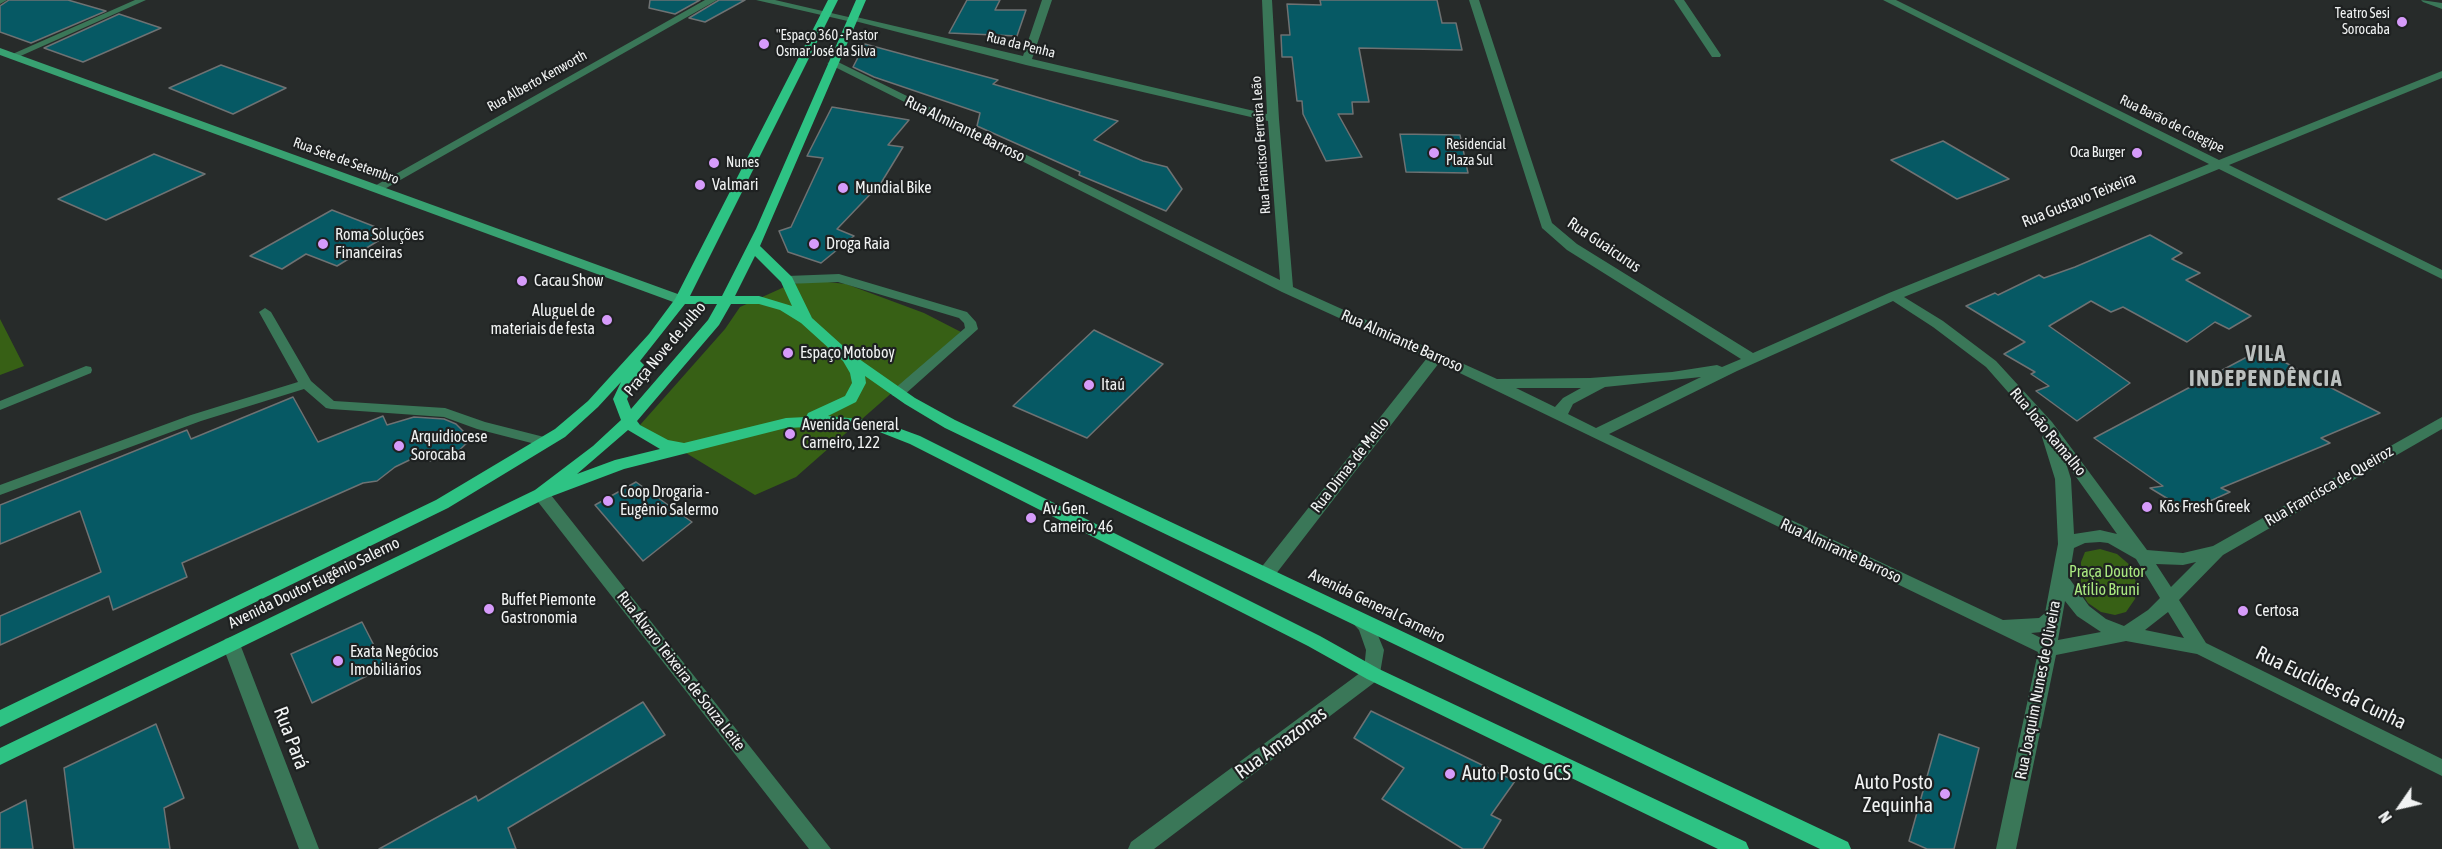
<!DOCTYPE html>
<html>
<head>
<meta charset="utf-8">
<style>
	body { margin:0 }
	#map { position:relative; width:2442px; height:849px; overflow:hidden; background:#272b2a; font-family:"Asap Condensed",sans-serif }
	canvas { display:block }
	.north { position:absolute; left:2370px; top:777px; width:60px; height:60px; -webkit-text-stroke:4px #1e2121; paint-order:stroke; rotate:236deg; font-size:16px; font-weight:700; line-height:24px; text-align:center; color:#f1f3f3 }
	.north::after { content:''; display:block; margin:auto; width:21px; height:27px; background:#f1f3f3; clip-path:polygon(50% 0,100% 100%,50% 72%,0 100%) }
</style>
</head>
<body>
<div id="map">
<canvas width="2442" height="849"></canvas>
<div class="north">N</div>
</div>
<script>
const context = document.querySelector('canvas').getContext('2d');
context.lineJoin = 'round';
function fillPath(path, color) { context.fillStyle = color; context.fill(path, 'evenodd'); }
const shape = rows => new Path2D(rows.map(r => 'M' + r).join(''));
function stroke(path, color, width, dash) { context.strokeStyle = color; context.lineWidth = width; context.lineCap = dash ? 'butt' : 'round'; context.setLineDash(dash || []); context.stroke(path); }
function drawText(font, color, halo, rows, align = 'center') {
  context.font = font + ' "Asap Condensed",sans-serif'; context.lineWidth = 4.5; context.setLineDash([]); context.textBaseline = 'middle'; context.strokeStyle = halo; context.fillStyle = color; for (const [text, x, y, turn = 0] of rows) {
    context.save(); context.translate(x, y); context.rotate((+turn || 0) * Math.PI / 180); context.textAlign = isNaN(turn) ? turn : align; if (halo) context.strokeText(text, 0, 0); context.fillText(text, 0, 0); context.restore();
  }
}
fillPath(shape([
	[819,281,846,284,924,313,961,332,796,477,755,495,640,425,725,329,740,307,791,284],
	[0,319,24,366,0,375],
	[2100,549,2117,554,2131,566,2137,586,2135,599,2126,612,2115,615,2101,612,2088,603,2081,592,2081,562,2085,552]
]), '#376015');
const building = shape([
	[9,0,68,0,106,11,31,43,0,32,0,6,9,0],
	[650,0,700,0,675,14,649,8,650,0],
	[719,0,745,0,705,22,689,18,719,0],
	[967,0,1000,0,995,10,1026,10,1017,36,949,33,967,0],
	[1320,0,1437,0,1442,23,1456,23,1462,50,1359,48,1369,102,1352,102,1353,114,1338,114,1362,157,1326,161,1303,114,1302,101,1297,101,1292,57,1282,57,1281,35,1290,35,1287,4,1321,5,1320,0],
	[119,14,161,28,83,62,44,48,119,14],
	[865,44,998,80,993,84,1118,121,1094,140,1143,161,1167,167,1182,189,1166,211,1079,175,1080,172,977,126,980,113,874,77,853,67,865,44],
	[221,65,286,88,233,114,169,88,221,65],
	[832,107,909,120,888,145,903,147,881,183,837,229,854,236,821,263,788,252,779,231,791,227,823,158,807,156,832,107],
	[1400,134,1460,135,1468,173,1406,172,1400,134],
	[1943,141,2009,179,1957,199,1891,160,1943,141],
	[154,154,205,174,106,220,58,199,154,154],
	[332,210,391,233,337,266,306,254,282,269,250,256,332,210],
	[2150,235,2182,253,2172,259,2200,273,2186,280,2251,316,2229,329,2215,322,2187,342,2123,307,2111,312,2091,301,2049,326,2130,383,2077,421,2036,391,2049,386,2031,374,2035,372,2004,354,2025,342,1966,306,1995,293,1998,295,2039,275,2044,278,2075,267,2150,235],
	[1094,330,1163,364,1087,438,1013,406,1094,330],
	[2262,349,2314,379,2380,413,2321,438,2330,443,2221,488,2230,492,2188,511,2150,488,2163,486,2094,438,2262,349],
	[293,397,318,442,383,416,387,425,414,417,444,419,456,424,471,439,450,459,430,461,424,453,395,467,377,481,363,483,182,563,187,577,113,610,109,596,0,645,0,616,101,572,80,511,0,544,0,505,187,430,191,439,293,397],
	[636,482,692,522,643,561,595,505,636,482],
	[362,622,385,667,312,703,291,654,362,622],
	[643,702,665,735,508,828,516,849,379,849,476,796,478,801,643,702],
	[1371,711,1515,781,1491,815,1501,820,1483,849,1463,849,1382,799,1404,768,1354,738,1371,711],
	[156,724,184,798,164,808,170,849,74,849,64,768,156,724],
	[1939,734,1979,748,1954,849,1927,849,1909,841,1939,734],
	[26,800,33,849,0,849,0,813,26,800]
]);
fillPath(building, '#065964');
stroke(building, '#6e7273', 1.5);
fillPath(shape([
	[135,0,146,0,16,58,8,56,135,0],
	[839,274,967,312,976,322,978,329,903,396,893,396,891,393,893,390,965,328,964,323,959,318,838,282,787,284,781,280,787,276,839,274],
	[265,308,271,312,311,381,334,401,445,408,485,422,552,439,554,442,547,447,477,429,444,417,331,409,326,408,304,389,201,421,0,495,0,485,191,415,298,382,259,312,265,308],
	[86,366,91,367,92,370,91,373,0,410,0,401,86,366]
]), '#3a7758');
fillPath(shape([
	[0,0,7,0,0,4,0,0],
	[705,0,717,0,381,191,373,191,371,188,705,0],
	[1042,0,1052,0,1032,59,1267,114,1262,0,1272,0,1279,119,1293,287,1497,379,1590,378,1672,372,1717,365,1722,367,1741,359,1567,250,1542,228,1469,0,1479,0,1552,223,1577,244,1753,353,1889,293,2209,164,1883,0,1896,0,2219,160,2442,71,2442,78,2229,165,2442,270,2442,279,2219,169,1904,297,1943,321,1996,361,2052,422,2147,550,2183,553,2213,546,2442,417,2442,429,2223,555,2179,600,2206,643,2442,759,2442,776,2197,654,2126,641,2056,655,2016,849,1996,849,2038,652,1439,363,1272,579,1266,580,1260,579,1258,574,1260,569,1427,358,1282,292,827,63,836,61,1280,280,1268,121,1026,65,847,19,852,16,1023,56,1042,0],
	[1893,301,1933,327,1986,367,2045,434,2042,437,2055,479,2058,544,2045,613,2039,618,2003,620,1609,434,1737,371,1893,301],
	[1701,377,1596,428,1568,414,1573,404,1605,387,1701,377],
	[1516,388,1581,388,1563,398,1555,407,1516,388],
	[2066,463,2117,534,2100,530,2074,534,2071,479,2066,463],
	[2100,542,2108,543,2136,559,2160,598,2148,610,2124,626,2106,619,2089,606,2069,578,2074,548,2085,543,2100,542],
	[2196,562,2171,587,2156,564,2183,565,2196,562],
	[2065,601,2077,616,2101,632,2058,640,2065,601],
	[2168,612,2184,638,2145,630,2168,612],
	[2042,632,2041,638,2031,633,2042,632],
	[1674,0,1684,0,1721,55,1720,57,1712,57,1674,0],
	[2421,0,2442,3,2442,9,2423,2,2421,0],
	[541,488,547,490,831,849,809,849,535,498,533,494,535,490,541,488],
	[1356,610,1372,621,1384,650,1379,679,1154,849,1128,849,1131,842,1364,670,1366,650,1359,630,1347,617,1350,612,1356,610],
	[231,637,237,639,240,644,319,849,299,849,222,644,225,639,231,637]
]), '#3a7758');
fillPath(shape([
	[756,0,775,0,857,19,852,22,756,0]
]), '#3a7758');
fillPath(shape([
	[0,48,686,297,688,300,681,304,676,303,0,55,0,48]
]), '#38a171');
fillPath(shape([
	[828,0,838,0,690,296,722,296,756,229,856,0,866,0,760,246,792,277,812,318,852,354,915,398,955,420,1848,842,1851,849,1820,849,945,428,905,404,865,376,866,383,856,402,828,416,879,421,920,436,1320,636,1379,669,1746,842,1749,849,1718,849,1367,679,1308,646,910,444,877,431,831,426,786,428,624,469,547,498,0,765,0,748,535,490,593,446,621,420,613,399,621,382,598,407,565,437,448,508,0,727,0,710,436,500,555,429,588,401,649,334,675,299,828,0],
	[755,256,781,282,792,306,759,296,735,296,755,256],
	[685,304,717,304,708,320,631,409,627,399,644,365,640,361,685,304],
	[731,304,759,304,780,310,801,323,843,361,850,373,852,383,845,396,808,413,806,417,786,418,684,443,668,440,640,425,637,421,719,325,731,304],
	[628,430,660,449,615,460,577,474,628,430]
]), '#2ec384');
for (const [x, y, r, color] of [
	[2402,22,6,"#d69bfa"],
	[764,44,6,"#d69bfa"],
	[1434,153,6,"#d69bfa"],
	[2137,153,6,"#d69bfa"],
	[714,163,6,"#d69bfa"],
	[700,185,6,"#d69bfa"],
	[843,188,6,"#d69bfa"],
	[323,244,6,"#d69bfa"],
	[814,244,6,"#d69bfa"],
	[522,281,6,"#d69bfa"],
	[607,320,6,"#d69bfa"],
	[788,353,6,"#d69bfa"],
	[1089,385,6,"#d69bfa"],
	[790,434,6,"#d69bfa"],
	[399,446,6,"#d69bfa"],
	[608,501,6,"#d69bfa"],
	[2147,507,6,"#d69bfa"],
	[1031,518,6,"#d69bfa"],
	[489,609,6,"#d69bfa"],
	[2243,611,6,"#d69bfa"],
	[338,661,6,"#d69bfa"],
	[1450,774,6,"#d69bfa"],
	[1945,794,6,"#d69bfa"]
]) { const dot = new Path2D(); dot.arc(x, y, r, 0, 2 * Math.PI); context.fillStyle = color; context.fill(dot); stroke(dot, '#1e2121', 2); }
drawText('14px', '#f1f3f3', '#1e2121', [
	["Teatro Sesi",2390,14,"right"],
	["Sorocaba",2390,30,"right"],
	["\"Espaço 360 - Pastor",776,36],
	["Osmar José da Silva",776,52],
	["Residencial",1446,145],
	["Plaza Sul",1446,161],
	["Oca Burger",2125,153,"right"],
	["Nunes",726,163]
], 'left');
drawText('14px', '#f1f3f3', '#1e2121', [
	["Rua da Penha",1021,45,14],
	["Rua Alberto Kenworth",537,81,-29],
	["Rua Barão de Cotegipe",2172,124,26],
	["Rua Francisco Ferreira Leão",1261,145,-94],
	["Rua Sete de Setembro",346,161,20]
]);
drawText('16px', '#f1f3f3', '#1e2121', [
	["Rua Almirante Barroso",965,129,26],
	["Rua Gustavo Teixeira",2079,200,-22],
	["Rua Guaicurus",1604,245,34],
	["Rua Almirante Barroso",1402,341,24],
	["Praça Nove de Julho",665,349,-50],
	["Rua João Ramalho",2048,432,50],
	["Rua Dimas de Mello",1350,465,-52],
	["Rua Francisca de Queiroz",2329,486,-30],
	["Rua Almirante Barroso",1841,551,25],
	["Avenida Doutor Eugênio Salerno",314,583,-26],
	["Avenida General Carneiro",1377,606,26],
	["Rua Álvaro Teixeira de Souza Leite",681,671,52],
	["Rua Joaquim Nunes de Oliveira",2038,690,-79]
]);
drawText('16px', '#f1f3f3', '#1e2121', [
	["Valmari",712,185],
	["Mundial Bike",855,188],
	["Roma Soluções",335,235],
	["Financeiras",335,253],
	["Droga Raia",826,244],
	["Cacau Show",534,281],
	["Aluguel de",595,311,"right"],
	["materiais de festa",595,329,"right"],
	["Espaço Motoboy",800,353],
	["Itaú",1101,385],
	["Avenida General",802,425],
	["Carneiro, 122",802,443],
	["Arquidiocese",411,437],
	["Sorocaba",411,455],
	["Coop Drogaria -",620,492],
	["Eugênio Salermo",620,510],
	["Kōs Fresh Greek",2159,507],
	["Av. Gen.",1043,509],
	["Carneiro, 46",1043,527],
	["Buffet Piemonte",501,600],
	["Gastronomia",501,618],
	["Certosa",2255,611],
	["Exata Negócios",350,652],
	["Imobiliários",350,670]
], 'left');
drawText('16px', '#a9e880', '#1e2121', [
	["Praça Doutor",2107,572],
	["Atílio Bruni",2107,590]
]);
drawText('20px', '#f1f3f3', '#1e2121', [
	["Rua Euclides da Cunha",2331,688,26],
	["Rua Pará",291,738,69],
	["Rua Amazonas",1281,743,-36]
]);
drawText('20px', '#f1f3f3', '#1e2121', [
	["Auto Posto GCS",1462,774],
	["Auto Posto",1933,783,"right"],
	["Zequinha",1933,806,"right"]
], 'left');
context.letterSpacing = '1.5px';
drawText('bold 22px', '#bbc0bf', '#1e2121', [
	["VILA",2266,354],
	["INDEPENDÊNCIA",2266,379]
]);
context.letterSpacing = '0px';
</script>
</body>
</html>
